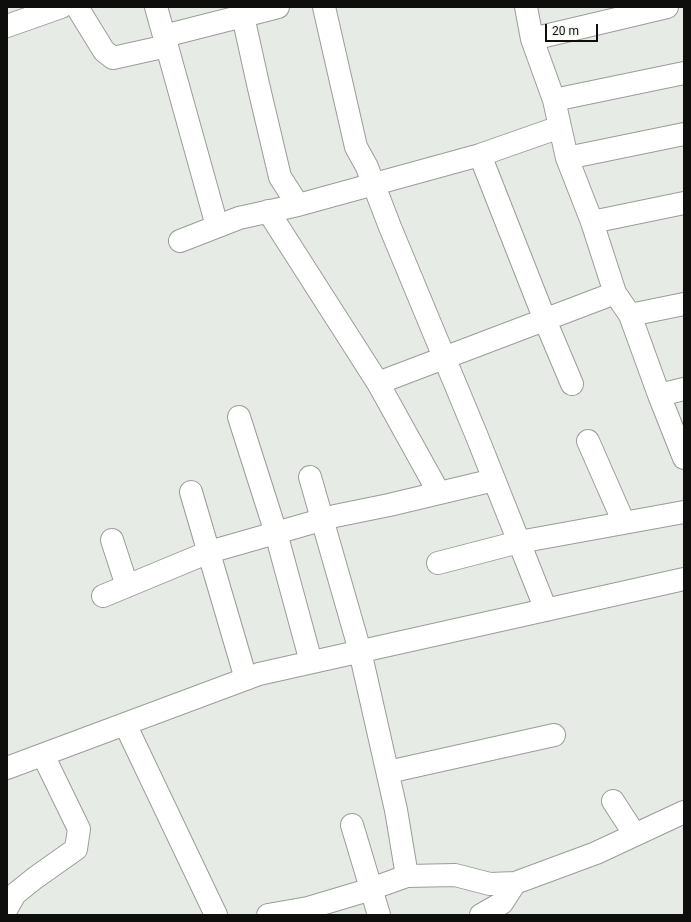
<!DOCTYPE html>
<html>
<head>
<meta charset="utf-8">
<style>
	body { margin:0 }
	#map { position:relative; width:691px; height:922px; overflow:hidden; background:#e7ebe6; font-family:Roboto,sans-serif }
	canvas { display:block }
	.frame { position:absolute; inset:0; border:8px solid #0e0f0d; pointer-events:none }
	.scale { position:absolute; left:545px; top:24px; width:53px; height:18px; box-sizing:border-box; border:2px solid #0e0f0d; border-top:0; padding-left:5px; font-size:12px; line-height:14px; white-space:nowrap; color:#0e0f0d; -webkit-text-stroke:3px #f4f8f3; paint-order:stroke }
</style>
</head>
<body>
<div id="map">
<canvas width="691" height="922"></canvas>
<div class="frame"></div>
<div class="scale">20 m</div>
</div>
<script>
const context = document.querySelector('canvas').getContext('2d');
context.lineJoin = 'round';
const shape = rows => new Path2D(rows.map(r => 'M' + r).join(''));
function stroke(path, color, width, dash) { context.strokeStyle = color; context.lineWidth = width; context.lineCap = dash ? 'butt' : 'round'; context.setLineDash(dash || []); context.stroke(path); }
const minor = shape([
	[77,7,104,51,113,58,167,46],
	[156,7,217,226],
	[241,7,258,84,280,177,298,205],
	[324,7,356,147,367,167,390,227,476,434,546,610],
	[526,7,532,39,554,100,567,158,592,222,615,293,630,315,659,395,684,458],
	[7,26,61,7],
	[164,36,278,7],
	[532,39,667,7],
	[554,100,684,73],
	[480,155,545,320,572,384],
	[567,158,684,134],
	[268,211,378,383,439,493],
	[592,222,684,203],
	[180,241,239,218,298,205,480,155,560,127],
	[630,315,684,304],
	[378,383,615,293],
	[659,395,684,389],
	[239,417,276,533,311,662],
	[588,441,624,523],
	[310,477,360,651,396,810,407,876],
	[191,492,246,679],
	[112,540,127,586],
	[438,563,519,542,684,512],
	[103,596,209,552,335,516,389,505,494,480],
	[125,724,216,915],
	[7,768,259,674,684,579],
	[388,772,554,735],
	[613,801,635,835],
	[352,825,379,915],
	[7,908,15,894,35,878,76,849,79,829,43,755],
	[268,915,308,908,365,891,407,876,455,875,490,884,515,883,596,853,684,812],
	[481,915,502,903,515,883]
]);
stroke(minor, '#999d98', 24);
stroke(minor, '#fff', 22);
</script>
</body>
</html>
